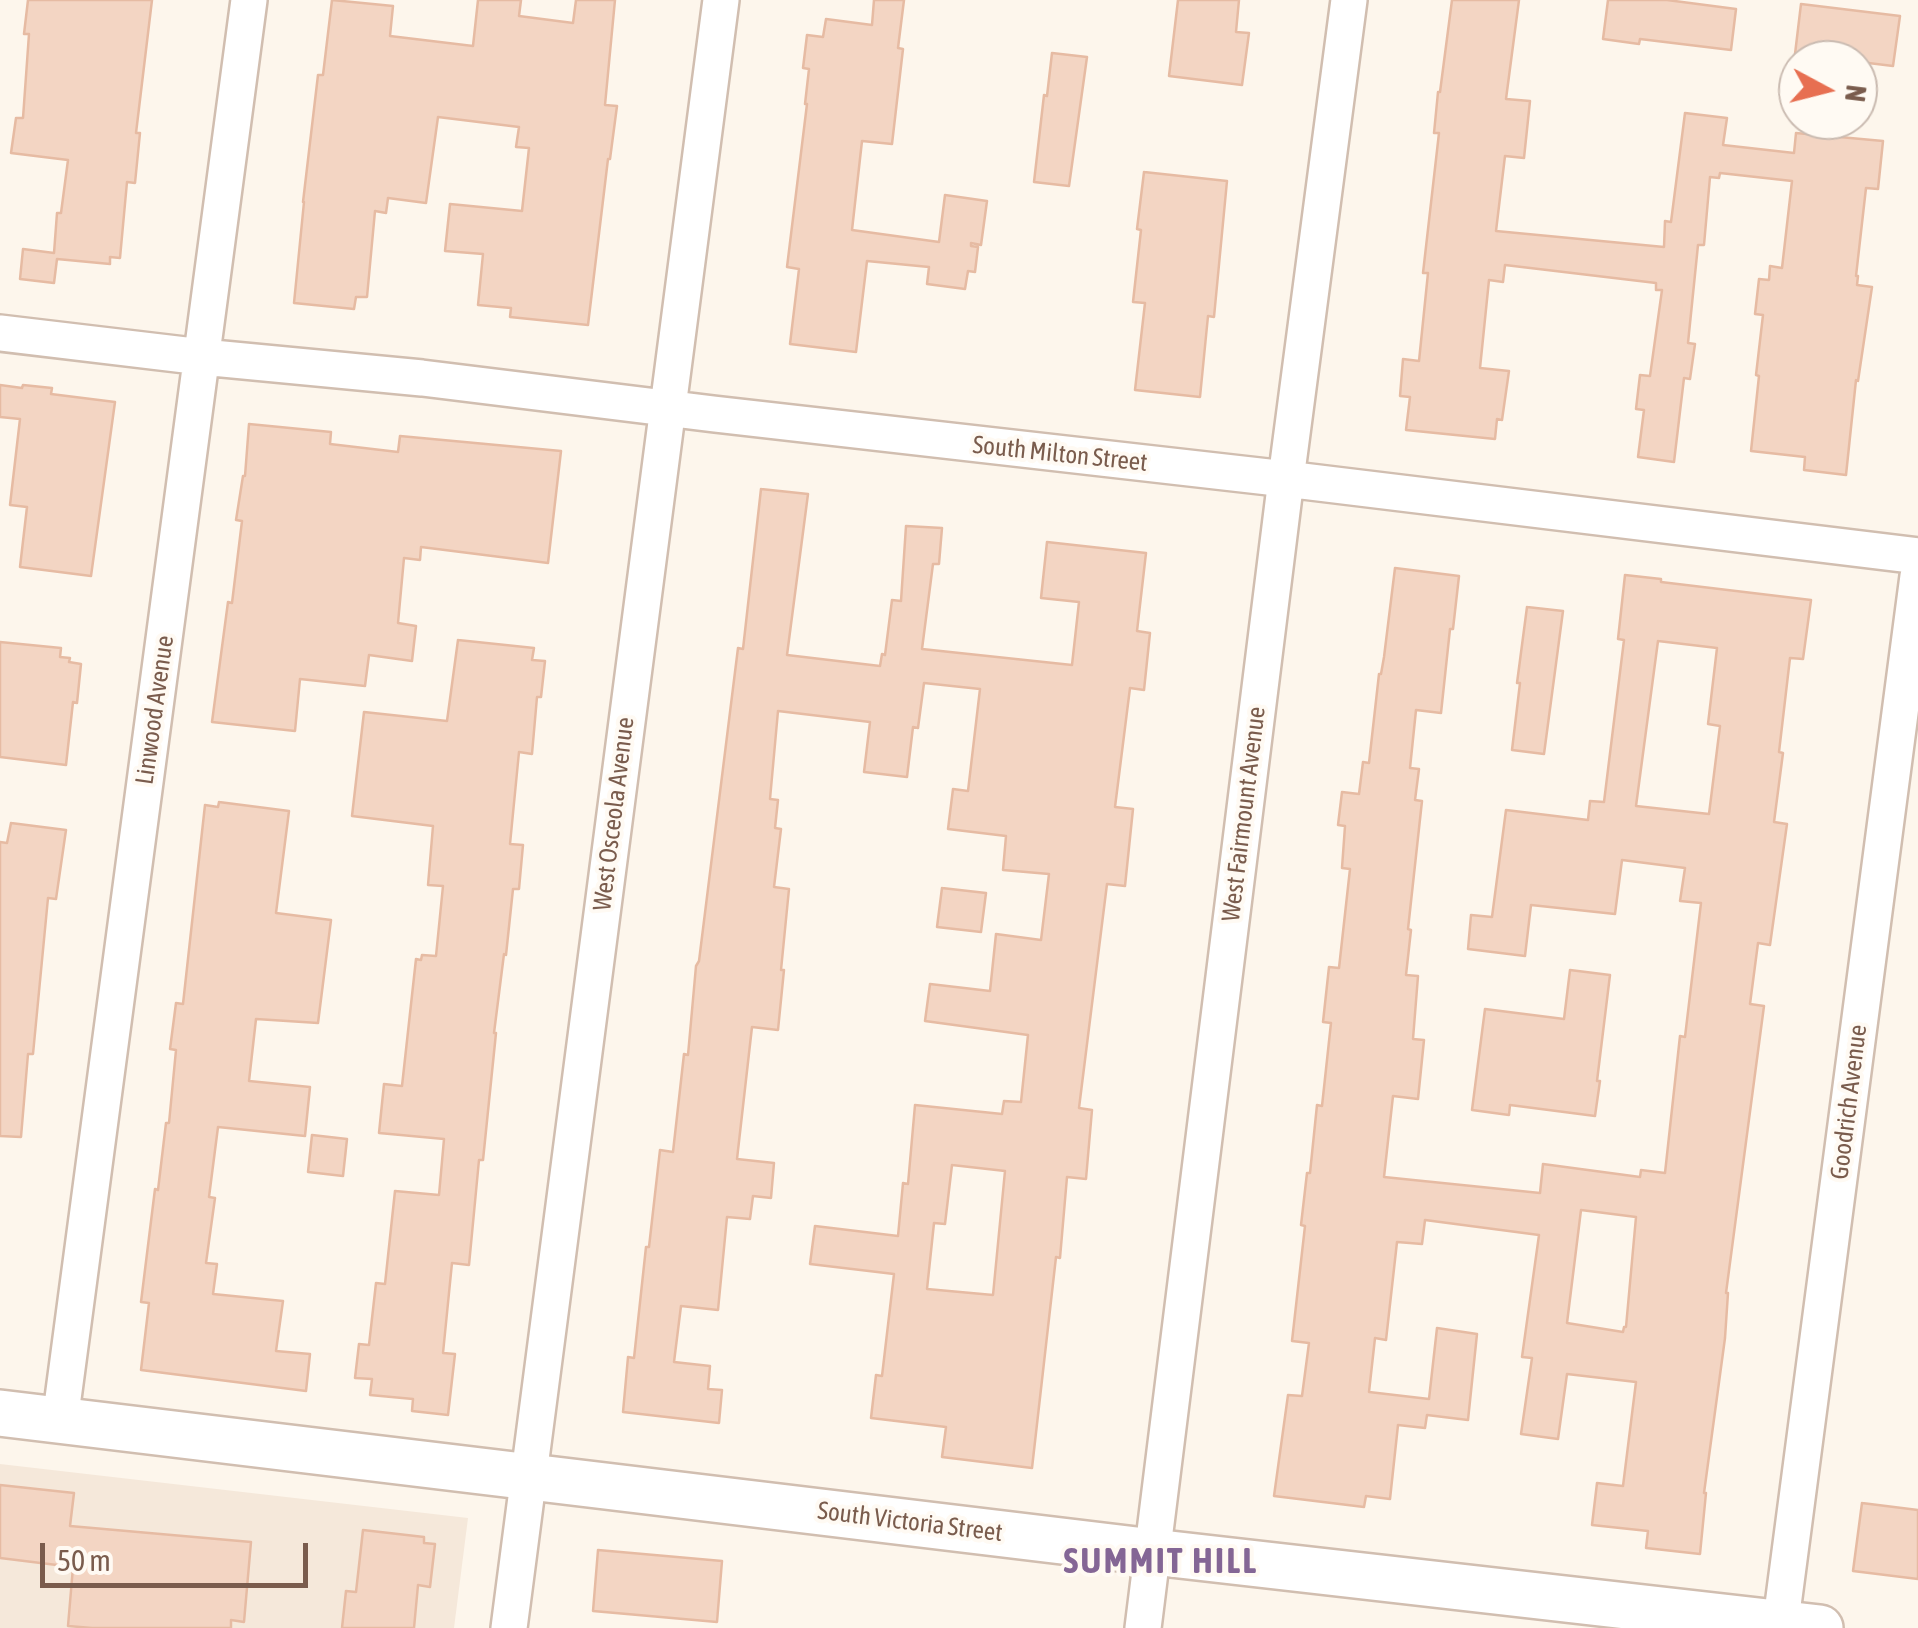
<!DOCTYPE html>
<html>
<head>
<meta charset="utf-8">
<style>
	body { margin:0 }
	#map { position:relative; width:1918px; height:1628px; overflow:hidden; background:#fdf6ec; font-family:"Asap Condensed",sans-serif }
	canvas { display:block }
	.north { position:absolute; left:1778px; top:40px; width:100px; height:100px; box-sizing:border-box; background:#fffaf3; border:2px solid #cabbb1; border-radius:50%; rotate:97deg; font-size:28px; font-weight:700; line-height:40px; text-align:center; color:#7a5c4d }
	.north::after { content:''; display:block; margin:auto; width:35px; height:45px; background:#e76f51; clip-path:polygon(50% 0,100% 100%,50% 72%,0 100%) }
	.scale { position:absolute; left:40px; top:1543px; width:268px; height:45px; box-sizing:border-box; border:5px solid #7a5c4d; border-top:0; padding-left:12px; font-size:30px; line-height:35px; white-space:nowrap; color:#7a5c4d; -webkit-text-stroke:8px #fffaf3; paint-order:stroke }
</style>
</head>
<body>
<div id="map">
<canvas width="1918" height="1628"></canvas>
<div class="north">N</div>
<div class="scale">50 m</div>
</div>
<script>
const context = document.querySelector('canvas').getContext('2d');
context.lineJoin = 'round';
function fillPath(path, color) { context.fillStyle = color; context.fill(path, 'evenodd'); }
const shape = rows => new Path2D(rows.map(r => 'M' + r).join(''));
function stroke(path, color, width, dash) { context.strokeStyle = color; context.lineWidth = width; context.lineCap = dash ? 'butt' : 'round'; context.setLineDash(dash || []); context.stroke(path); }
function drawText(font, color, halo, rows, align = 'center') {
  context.font = font + ' "Asap Condensed",sans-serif'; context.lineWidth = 8; context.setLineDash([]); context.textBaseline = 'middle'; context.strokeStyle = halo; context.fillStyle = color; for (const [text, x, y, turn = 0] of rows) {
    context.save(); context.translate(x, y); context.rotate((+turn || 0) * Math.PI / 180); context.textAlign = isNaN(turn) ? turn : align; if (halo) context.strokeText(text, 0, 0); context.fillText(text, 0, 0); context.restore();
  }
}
fillPath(shape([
	[0,1464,468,1518,454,1628,0,1628]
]), '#f5e8da');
const building = shape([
	[28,0,152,0,136,133,140,133,135,183,127,182,120,258,110,257,110,264,57,259,54,283,20,279,23,249,54,253,57,213,61,213,68,160,11,153,16,118,23,118,29,34,24,34,28,0],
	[332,0,393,6,390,36,473,46,478,0,521,0,519,16,573,23,576,0,615,0,605,105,617,106,610,159,608,159,588,325,510,317,511,308,478,305,483,254,445,251,450,204,522,211,529,148,516,147,519,127,438,117,426,203,388,198,386,213,375,211,367,297,356,297,354,309,294,303,304,202,303,202,318,75,323,75,332,0],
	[874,0,904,0,898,48,903,49,892,144,862,141,852,230,939,242,945,195,987,201,981,245,971,243,971,246,978,247,975,272,968,271,965,289,927,284,929,267,867,261,856,352,790,344,799,269,787,267,807,104,805,104,809,69,803,68,807,35,823,37,826,19,872,25,874,0],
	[1178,0,1239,0,1236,32,1249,33,1242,85,1169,76,1178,0],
	[1452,0,1519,0,1506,99,1530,101,1524,158,1505,156,1496,231,1664,247,1665,221,1671,222,1685,113,1727,118,1723,145,1794,153,1796,133,1883,141,1878,189,1866,188,1856,276,1858,276,1857,285,1872,287,1858,381,1856,380,1846,475,1804,470,1805,457,1751,451,1759,376,1756,375,1763,315,1755,314,1759,279,1769,280,1770,266,1782,268,1792,181,1720,173,1719,178,1710,177,1704,245,1698,245,1688,343,1695,344,1690,379,1684,378,1674,462,1638,457,1644,410,1636,409,1640,375,1650,376,1662,290,1656,290,1656,283,1505,265,1503,282,1489,280,1480,368,1509,371,1502,420,1497,419,1495,439,1406,430,1410,397,1400,396,1403,359,1419,361,1428,273,1423,273,1439,133,1434,133,1438,92,1440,92,1452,0],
	[1608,0,1667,0,1736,9,1731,50,1640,39,1639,44,1603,39,1608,0],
	[1801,4,1900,16,1893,66,1795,54,1801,4],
	[1052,53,1087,57,1069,186,1034,182,1044,95,1047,96,1052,53],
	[1144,172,1227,181,1214,317,1208,316,1200,397,1135,390,1145,303,1133,302,1141,230,1137,229,1144,172],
	[0,385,22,388,23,385,52,388,51,394,115,402,91,576,20,567,27,507,10,505,20,419,0,417,0,385],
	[249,424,331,432,330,444,398,452,400,436,561,451,548,563,421,547,420,560,404,558,398,623,416,626,412,661,369,655,365,686,300,679,295,731,212,722,228,602,232,603,242,521,236,520,243,476,245,476,249,424],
	[761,489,808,494,787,655,880,666,882,654,885,655,892,600,901,601,906,526,942,528,939,564,933,564,922,649,1072,665,1079,602,1041,598,1047,542,1146,553,1137,631,1150,633,1144,690,1130,688,1115,807,1133,809,1125,886,1107,884,1079,1108,1092,1110,1086,1179,1067,1177,1060,1258,1056,1257,1032,1468,942,1457,946,1427,871,1418,876,1375,882,1376,894,1274,810,1264,815,1226,898,1236,903,1183,908,1184,915,1105,1002,1114,1004,1101,1021,1102,1028,1035,925,1021,930,984,990,991,996,934,1041,940,1049,874,1003,870,1006,836,948,829,953,789,968,791,980,689,924,683,918,728,913,727,907,777,864,772,870,722,778,711,770,799,778,800,775,828,781,829,774,887,789,889,781,970,784,970,778,1030,752,1027,737,1159,774,1163,771,1198,753,1196,750,1219,727,1217,718,1310,681,1306,674,1362,710,1366,708,1389,722,1390,719,1423,623,1412,628,1357,634,1358,646,1247,649,1247,660,1150,673,1152,684,1054,688,1055,696,966,699,961,738,648,743,649,761,489],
	[952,1165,1005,1171,993,1295,927,1289,934,1223,945,1224,952,1165],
	[1395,568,1459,576,1453,629,1450,629,1441,713,1416,710,1410,768,1419,769,1415,800,1422,801,1408,929,1411,930,1406,975,1418,976,1413,1039,1424,1040,1418,1099,1393,1096,1384,1177,1540,1193,1543,1164,1640,1177,1641,1170,1665,1173,1680,1036,1685,1037,1701,903,1680,901,1685,868,1622,860,1615,914,1531,905,1525,956,1468,949,1471,915,1492,917,1506,810,1588,820,1590,801,1604,802,1624,640,1618,639,1625,575,1661,579,1661,582,1811,600,1803,659,1790,658,1779,752,1783,753,1774,822,1787,824,1770,945,1758,943,1750,1004,1764,1006,1726,1293,1728,1293,1725,1338,1704,1493,1706,1493,1700,1554,1646,1548,1648,1531,1592,1525,1597,1483,1623,1486,1636,1382,1567,1374,1558,1439,1521,1434,1532,1358,1522,1357,1539,1235,1425,1220,1422,1244,1397,1242,1386,1340,1375,1338,1369,1392,1429,1399,1437,1328,1477,1334,1468,1420,1427,1415,1425,1428,1398,1425,1390,1499,1366,1496,1364,1507,1274,1496,1288,1395,1302,1396,1309,1343,1292,1341,1305,1226,1301,1225,1307,1173,1310,1173,1317,1105,1322,1106,1331,1023,1323,1022,1329,967,1339,968,1350,869,1342,868,1345,826,1338,825,1342,792,1359,794,1363,762,1369,763,1379,674,1381,674,1384,657,1395,568],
	[1658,641,1717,648,1708,724,1720,726,1709,814,1636,806,1658,641],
	[1581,1210,1636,1217,1626,1327,1624,1327,1623,1332,1567,1323,1581,1210],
	[1527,607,1563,611,1544,754,1512,750,1520,683,1517,683,1527,607],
	[458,640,534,648,532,660,545,661,541,697,537,697,532,754,519,752,510,844,523,845,519,889,513,889,506,955,504,954,494,1033,496,1033,483,1160,479,1160,469,1265,452,1263,443,1353,455,1354,448,1415,412,1411,413,1399,370,1395,372,1379,355,1378,359,1344,369,1345,376,1283,385,1284,395,1191,439,1195,444,1139,379,1133,384,1084,402,1086,416,959,421,960,422,955,436,956,443,886,428,885,433,826,352,816,364,712,447,721,458,640],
	[0,642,61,648,60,657,70,658,69,662,81,664,77,703,73,702,66,765,0,757,0,642],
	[219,802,289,811,276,913,331,920,318,1023,256,1019,249,1081,310,1087,305,1136,218,1127,209,1197,215,1198,206,1263,217,1264,213,1294,283,1301,276,1351,310,1354,306,1391,141,1370,149,1303,141,1302,155,1189,158,1190,166,1123,169,1123,176,1050,170,1049,176,1003,183,1004,205,805,218,807,219,802],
	[11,823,66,830,56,899,48,898,33,1054,28,1054,21,1137,0,1136,0,842,7,843,11,823],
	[942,888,986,893,981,932,937,927,942,888],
	[1570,970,1610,975,1597,1081,1600,1081,1595,1116,1510,1105,1509,1115,1472,1110,1485,1009,1564,1019,1570,970],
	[312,1135,347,1139,343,1176,308,1172,312,1135],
	[0,1485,74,1493,70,1526,251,1542,244,1622,231,1620,231,1628,92,1628,68,1626,73,1567,0,1558,0,1485],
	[1862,1503,1918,1510,1918,1579,1853,1571,1862,1503],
	[363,1530,424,1537,424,1543,435,1544,430,1587,418,1585,414,1628,342,1628,346,1591,356,1592,363,1530],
	[598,1550,722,1561,717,1622,593,1611,598,1550]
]);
fillPath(building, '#f3d5c3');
stroke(building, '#e6bba3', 2.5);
const minor = shape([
	[0,333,202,357,422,378,714,414,1286,479,1918,556],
	[60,1421,249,0],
	[509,1628,721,0],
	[1143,1628,1286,479,1349,0],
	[1780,1628,1918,576]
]);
const tertiary = shape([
	[0,1413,1153,1552,1820,1628]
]);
stroke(minor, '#d1beb0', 40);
stroke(tertiary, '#d1beb0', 50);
stroke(minor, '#fff', 35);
stroke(tertiary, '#fff', 45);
drawText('25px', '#7a5c4d', '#fffaf3', [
	["South Milton Street",1060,454,6],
	["Linwood Avenue",155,710,-82],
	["West Osceola Avenue",614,814,-83],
	["West Fairmount Avenue",1244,814,-83],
	["Goodrich Avenue",1849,1102,-83],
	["South Victoria Street",910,1522,7]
]);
context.letterSpacing = '2.5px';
drawText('bold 35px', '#846695', '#fffaf3', [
	["SUMMIT HILL",1161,1562]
]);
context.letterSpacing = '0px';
</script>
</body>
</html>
